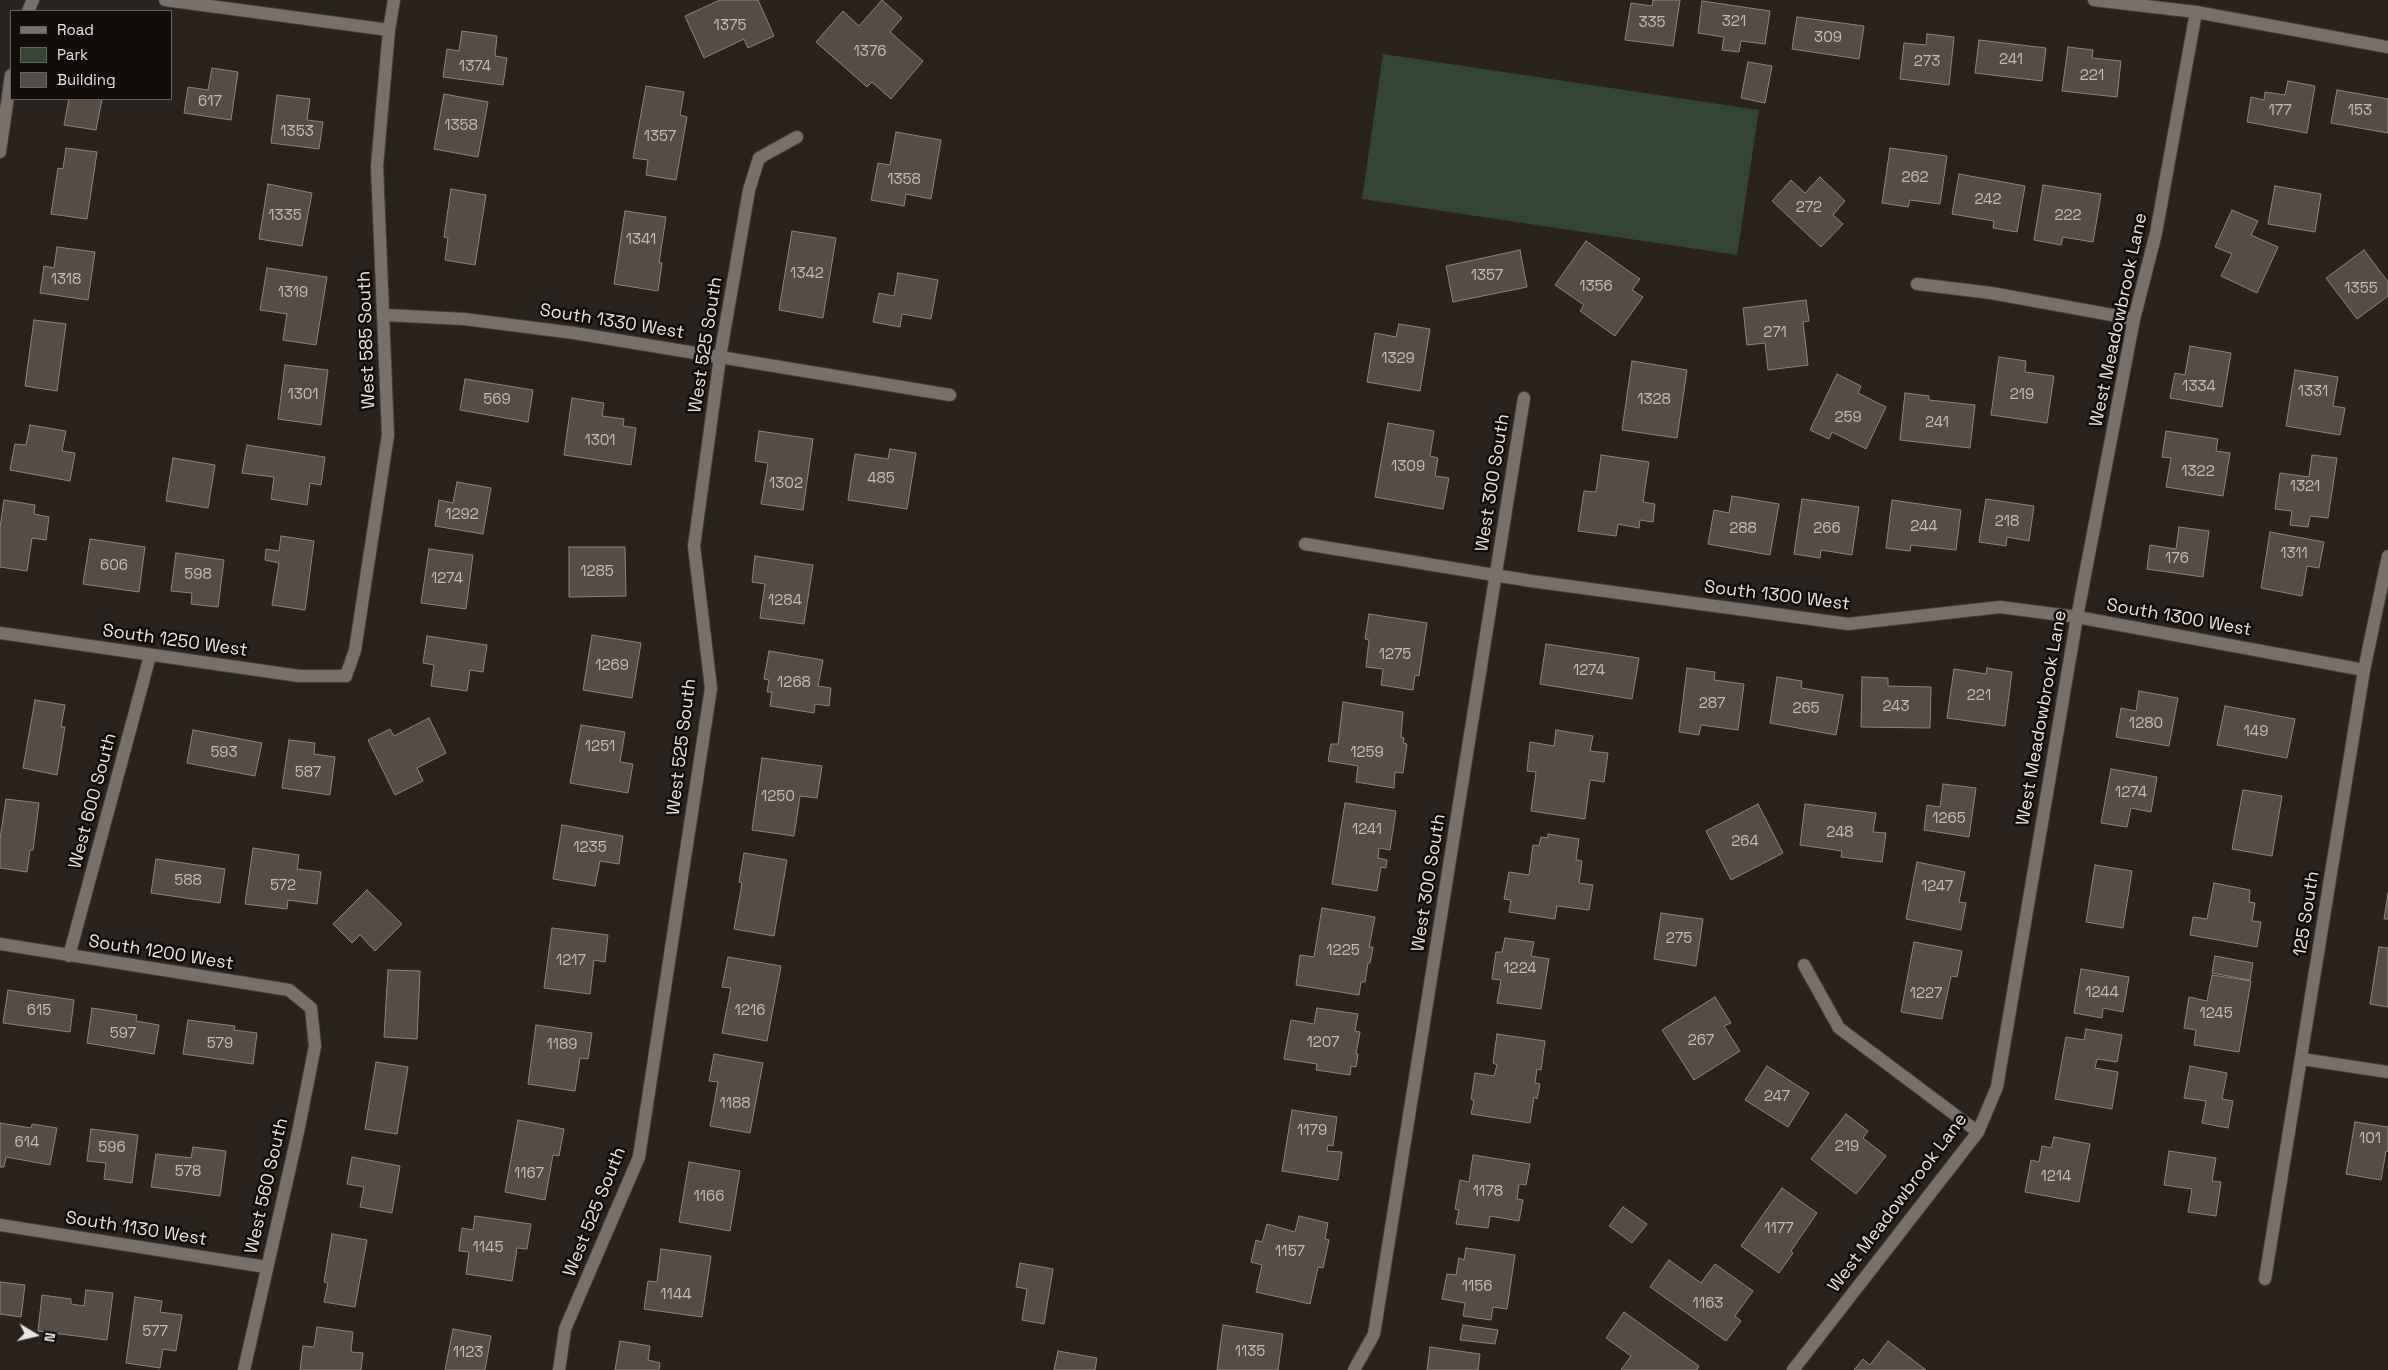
<!DOCTYPE html>
<html>
<head>
<meta charset="utf-8">
<style>
	body { margin:0 }
	#map { position:relative; width:2388px; height:1370px; overflow:hidden; background:#2a231d; font-family:"Space Grotesk",sans-serif }
	canvas { display:block }
	.legend { position:absolute; left:10px; top:10px; width:162px; height:90px; box-sizing:border-box; background:#100d0a; border:1px solid #66635f; margin:0; padding:6px 9px; list-style:none; font-size:15px; color:#e8e3df }
	.legend li { display:flex; align-items:center; gap:10px; height:25px }
	.legend b { width:25px; border:1px solid #66635f }
	.north { position:absolute; left:10px; top:1310px; width:50px; height:50px; -webkit-text-stroke:4px #100d0a; paint-order:stroke; rotate:99deg; font-size:14px; font-weight:700; line-height:20px; text-align:center; color:#e8e3df }
	.north::after { content:''; display:block; margin:auto; width:18px; height:22px; background:#e8e3df; clip-path:polygon(50% 0,100% 100%,50% 72%,0 100%) }
</style>
</head>
<body>
<div id="map">
<canvas width="2388" height="1370"></canvas>
<ul class="legend">
<li><b style="height:6px;background:#797169"></b>Road</li>
<li><b style="height:14px;background:#344533"></b>Park</li>
<li><b style="height:14px;background:#544c45"></b>Building</li>
</ul>
<div class="north">N</div>
</div>
<script>
const context = document.querySelector('canvas').getContext('2d');
context.lineJoin = 'round';
function fillPath(path, color) { context.fillStyle = color; context.fill(path, 'evenodd'); }
const shape = rows => new Path2D(rows.map(r => 'M' + r).join(''));
function stroke(path, color, width, dash) { context.strokeStyle = color; context.lineWidth = width; context.lineCap = dash ? 'butt' : 'round'; context.setLineDash(dash || []); context.stroke(path); }
function drawText(font, color, halo, rows, align = 'center') {
  context.font = font + ' "Space Grotesk",sans-serif'; context.lineWidth = 5; context.setLineDash([]); context.textBaseline = 'middle'; context.strokeStyle = halo; context.fillStyle = color; for (const [text, x, y, turn = 0] of rows) {
    context.save(); context.translate(x, y); context.rotate((+turn || 0) * Math.PI / 180); context.textAlign = isNaN(turn) ? turn : align; if (halo) context.strokeText(text, 0, 0); context.fillText(text, 0, 0); context.restore();
  }
}
fillPath(shape([
	[1383,54,1759,110,1737,255,1362,199]
]), '#344533');
const building = shape([
	[720,0,758,0,774,36,748,48,744,39,704,58,685,16,720,0],
	[882,0,902,18,890,32,923,61,891,99,872,82,867,87,816,42,843,11,859,26,882,0],
	[1653,0,1680,0,1673,46,1625,40,1631,3,1652,6,1653,0],
	[1702,1,1770,11,1765,44,1741,41,1739,52,1722,50,1724,37,1698,33,1702,1],
	[1797,17,1864,26,1859,59,1792,49,1797,17],
	[462,31,497,36,495,56,507,58,503,85,443,77,447,49,459,51,462,31],
	[1927,34,1954,37,1949,85,1900,79,1904,43,1926,45,1927,34],
	[1979,40,2046,48,2042,81,1975,73,1979,40],
	[2068,47,2093,50,2092,58,2121,61,2117,97,2062,91,2068,47],
	[1748,62,1772,66,1765,103,1741,98,1748,62],
	[212,68,238,72,231,120,184,113,188,87,208,90,212,68],
	[2288,81,2315,86,2307,133,2247,122,2251,97,2264,100,2265,92,2285,95,2288,81],
	[646,86,684,92,680,115,687,117,676,180,646,175,648,160,633,158,646,86],
	[2337,90,2388,99,2388,133,2331,123,2337,90],
	[444,94,488,102,478,157,434,149,444,94],
	[277,95,310,99,307,120,323,122,319,149,271,143,277,95],
	[69,99,102,99,96,130,64,125,69,99],
	[896,132,941,140,931,199,906,194,904,206,871,200,878,163,890,165,896,132],
	[66,148,97,152,87,219,51,214,58,168,63,169,66,148],
	[1890,148,1947,156,1940,204,1910,200,1908,207,1882,203,1890,148],
	[1959,174,2025,186,2017,232,1993,228,1994,221,1952,214,1959,174],
	[1820,177,1845,201,1833,215,1843,224,1821,247,1772,201,1791,180,1805,193,1820,177],
	[268,184,312,193,302,246,259,239,268,184],
	[2043,185,2101,194,2093,242,2063,237,2061,245,2034,240,2043,185],
	[2275,186,2321,194,2315,232,2268,224,2275,186],
	[451,189,486,195,475,265,445,260,448,238,444,237,451,189],
	[2232,210,2258,221,2251,235,2278,247,2257,293,2221,276,2232,254,2215,247,2232,210],
	[625,211,666,217,659,263,662,263,658,291,614,284,625,211],
	[792,231,836,238,823,318,779,310,792,231],
	[1586,241,1640,279,1632,290,1643,297,1615,336,1580,311,1584,305,1555,285,1586,241],
	[57,247,95,252,88,300,40,293,44,266,54,268,57,247],
	[1520,250,1527,287,1453,302,1446,266,1520,250],
	[2364,250,2388,282,2388,296,2357,319,2326,278,2364,250],
	[267,268,327,277,316,345,283,340,287,314,260,310,267,268],
	[898,273,938,280,931,319,902,314,900,327,873,322,879,293,894,296,898,273],
	[1806,300,1809,321,1803,322,1808,365,1768,370,1765,343,1747,345,1743,308,1806,300],
	[34,320,66,324,57,391,25,386,34,320],
	[1399,324,1430,329,1420,391,1367,382,1375,333,1396,337,1399,324],
	[2190,346,2231,353,2222,407,2170,398,2175,373,2185,375,2190,346],
	[1999,357,2026,361,2025,372,2054,376,2047,423,1991,415,1999,357],
	[1632,361,1687,370,1677,438,1622,430,1632,361],
	[285,365,328,370,321,425,278,419,285,365],
	[2295,370,2338,377,2333,406,2345,408,2340,435,2286,426,2295,370],
	[1837,374,1861,386,1858,393,1886,407,1866,449,1832,432,1829,439,1810,430,1837,374],
	[465,379,533,390,528,422,460,410,465,379],
	[1905,393,1929,396,1929,400,1975,405,1970,448,1900,440,1905,393],
	[572,398,604,403,602,416,624,419,623,426,636,428,631,465,564,455,572,398],
	[1388,423,1434,431,1430,456,1438,458,1435,476,1449,478,1443,509,1375,497,1388,423],
	[30,425,66,431,62,451,75,453,70,481,10,470,15,444,26,445,30,425],
	[759,431,813,439,803,510,761,504,768,463,755,461,759,431],
	[2166,431,2218,439,2216,451,2230,453,2223,496,2166,487,2171,458,2162,457,2166,431],
	[247,445,325,457,321,485,310,483,307,505,271,499,274,477,242,473,247,445],
	[890,449,916,453,907,509,848,500,855,454,888,459,890,449],
	[1601,455,1649,462,1643,502,1655,504,1653,522,1640,520,1639,528,1618,524,1616,536,1578,531,1584,491,1596,492,1601,455],
	[2312,455,2337,458,2328,518,2310,516,2308,527,2290,525,2292,511,2275,509,2280,473,2309,477,2312,455],
	[173,458,215,465,208,508,166,501,173,458],
	[457,482,491,488,483,534,435,526,439,500,453,503,457,482],
	[1732,496,1779,504,1770,555,1708,544,1714,510,1729,513,1732,496],
	[1802,499,1859,507,1852,555,1821,550,1820,558,1794,554,1802,499],
	[1986,499,2034,506,2029,541,2007,537,2006,546,1979,542,1986,499],
	[4,500,35,505,34,514,49,517,46,540,32,538,27,571,0,567,0,528,4,500],
	[1892,500,1961,510,1956,550,1911,545,1910,551,1886,548,1892,500],
	[2179,527,2209,531,2203,577,2147,569,2150,545,2176,549,2179,527],
	[2270,532,2324,542,2319,568,2307,566,2302,596,2261,588,2270,532],
	[281,536,314,541,305,610,272,605,279,563,265,560,266,549,279,551,281,536],
	[90,539,145,547,139,592,83,584,90,539],
	[569,547,625,547,626,596,569,597,569,547],
	[429,549,473,555,466,609,421,603,429,549],
	[176,553,224,560,218,607,191,604,192,593,171,591,176,553],
	[755,556,813,565,804,624,760,618,765,584,752,582,755,556],
	[1369,614,1427,623,1419,676,1415,675,1413,690,1381,685,1383,669,1366,667,1369,640,1365,639,1369,614],
	[592,635,641,643,632,698,583,690,592,635],
	[427,636,487,645,483,672,470,670,467,691,431,686,434,665,423,663,427,636],
	[1546,644,1639,658,1632,699,1540,684,1546,644],
	[769,651,823,660,818,686,831,688,829,706,815,704,814,713,770,706,772,692,767,692,769,680,764,679,769,651],
	[1687,668,1715,672,1714,680,1744,684,1738,730,1701,725,1699,735,1679,732,1687,668],
	[1987,668,2012,672,2005,726,1947,718,1954,669,1986,674,1987,668],
	[1777,677,1802,681,1801,688,1843,695,1836,735,1770,723,1777,677],
	[1862,677,1888,678,1888,686,1931,687,1930,728,1861,727,1862,677],
	[2139,691,2178,698,2169,746,2116,737,2121,708,2136,711,2139,691],
	[35,700,65,705,61,727,65,727,57,775,23,768,35,700],
	[1343,702,1403,712,1401,737,1404,738,1403,743,1407,744,1403,773,1395,772,1394,788,1356,782,1358,766,1328,761,1331,744,1338,744,1343,702],
	[2225,706,2295,719,2287,758,2217,745,2225,706],
	[429,718,446,753,417,768,423,781,395,795,368,740,390,729,394,736,429,718],
	[581,725,625,732,620,762,633,764,628,793,570,783,581,725],
	[193,730,262,743,255,776,187,763,193,730],
	[1556,730,1593,736,1590,751,1608,753,1604,782,1590,780,1585,819,1531,811,1536,772,1527,771,1530,742,1554,746,1556,730],
	[289,740,315,743,314,754,335,757,330,795,282,788,289,740],
	[762,758,822,766,817,798,800,796,794,836,752,830,762,758],
	[2111,769,2157,777,2151,812,2131,808,2127,827,2101,823,2111,769],
	[1943,784,1976,788,1969,837,1924,830,1927,805,1940,807,1943,784],
	[2243,790,2282,796,2272,856,2232,849,2243,790],
	[6,799,39,803,33,850,30,850,27,872,0,868,0,839,6,799],
	[1345,803,1396,811,1390,850,1379,848,1378,858,1387,860,1386,868,1381,867,1377,891,1332,884,1345,803],
	[1758,804,1783,853,1731,880,1706,831,1758,804],
	[1805,804,1876,813,1873,832,1886,833,1882,862,1841,857,1842,851,1800,845,1805,804],
	[562,825,623,836,619,864,600,861,595,886,553,879,562,825],
	[1548,834,1579,839,1576,860,1582,861,1579,883,1593,885,1589,910,1557,906,1555,919,1509,912,1511,900,1504,899,1509,872,1529,875,1533,845,1539,846,1541,837,1548,838,1548,834],
	[253,848,299,855,297,869,321,872,317,904,288,900,287,909,245,904,253,848],
	[744,853,787,860,774,936,734,929,742,883,739,882,744,853],
	[156,859,225,869,220,903,151,893,156,859],
	[1917,862,1965,872,1959,902,1966,903,1961,930,1906,919,1917,862],
	[2095,865,2132,871,2123,928,2086,922,2095,865],
	[2214,883,2250,890,2249,902,2255,903,2252,921,2261,922,2257,947,2190,935,2193,917,2207,919,2214,883],
	[367,890,402,924,375,951,360,935,352,943,333,924,367,890],
	[2388,893,2388,919,2384,919,2388,893],
	[1322,908,1375,917,1369,947,1373,947,1370,963,1368,963,1365,982,1361,982,1359,995,1296,985,1300,955,1314,957,1322,908],
	[1661,913,1703,919,1696,966,1654,959,1661,913],
	[552,928,608,935,605,962,594,960,590,994,544,988,552,928],
	[1505,938,1534,942,1531,956,1549,959,1541,1009,1497,1003,1501,980,1492,979,1496,952,1502,952,1505,938],
	[1914,942,1962,951,1957,977,1951,976,1942,1019,1901,1012,1914,942],
	[2379,947,2388,948,2388,1007,2370,1004,2379,947],
	[2215,956,2253,963,2250,980,2212,973,2215,956],
	[728,957,781,966,767,1041,722,1033,731,988,722,987,728,957],
	[2081,969,2129,977,2123,1012,2103,1008,2102,1018,2074,1013,2081,969],
	[388,970,420,971,417,1039,384,1037,388,970],
	[2212,975,2251,981,2239,1052,2194,1045,2196,1030,2184,1028,2189,997,2207,1001,2212,975],
	[8,990,74,1000,70,1032,3,1023,8,990],
	[1715,997,1731,1023,1724,1026,1740,1051,1694,1080,1662,1030,1715,997],
	[92,1008,137,1015,136,1021,159,1025,154,1054,87,1043,92,1008],
	[1317,1008,1358,1014,1355,1031,1360,1032,1356,1054,1358,1054,1356,1067,1351,1066,1350,1075,1316,1070,1317,1064,1284,1059,1291,1020,1314,1024,1317,1008],
	[188,1020,235,1026,234,1030,257,1033,253,1064,183,1054,188,1020],
	[536,1025,592,1033,588,1059,580,1058,575,1091,528,1084,536,1025],
	[2086,1029,2122,1035,2117,1062,2097,1059,2095,1068,2118,1072,2112,1109,2055,1099,2066,1037,2084,1040,2086,1029],
	[1497,1034,1545,1041,1541,1070,1537,1069,1535,1083,1540,1084,1537,1099,1534,1097,1530,1123,1471,1114,1474,1101,1471,1099,1475,1073,1494,1076,1497,1065,1493,1063,1497,1034],
	[714,1054,763,1063,750,1133,710,1126,718,1082,709,1081,714,1054],
	[376,1062,408,1067,397,1134,365,1129,376,1062],
	[1767,1066,1809,1093,1788,1127,1745,1100,1767,1066],
	[2190,1066,2227,1073,2222,1099,2233,1101,2228,1128,2202,1123,2206,1101,2184,1098,2190,1066],
	[1292,1110,1337,1117,1333,1146,1328,1145,1327,1151,1342,1152,1338,1180,1282,1171,1292,1110],
	[1846,1114,1868,1131,1863,1138,1886,1156,1856,1194,1811,1159,1846,1114],
	[518,1120,564,1129,559,1156,553,1155,545,1200,505,1192,518,1120],
	[2355,1122,2388,1127,2388,1152,2386,1151,2381,1180,2346,1174,2355,1122],
	[0,1123,31,1128,32,1124,57,1128,50,1165,6,1157,4,1167,0,1167,0,1123],
	[91,1129,138,1135,132,1183,104,1179,106,1163,87,1161,91,1129],
	[2054,1137,2090,1144,2079,1202,2025,1192,2031,1160,2039,1162,2042,1146,2051,1148,2054,1137],
	[193,1147,226,1151,220,1196,151,1187,156,1154,191,1158,193,1147],
	[2169,1151,2216,1158,2212,1181,2221,1182,2216,1216,2188,1212,2192,1189,2164,1185,2169,1151],
	[1473,1155,1530,1164,1526,1185,1519,1184,1517,1199,1523,1200,1519,1221,1490,1216,1488,1228,1456,1224,1459,1210,1455,1209,1460,1180,1469,1182,1473,1155],
	[352,1157,400,1166,392,1213,360,1207,364,1187,347,1184,352,1157],
	[689,1162,740,1171,730,1231,679,1222,689,1162],
	[1782,1188,1817,1213,1791,1251,1793,1253,1779,1273,1741,1246,1782,1188],
	[1623,1207,1647,1224,1632,1243,1609,1226,1623,1207],
	[475,1216,531,1224,527,1249,517,1248,512,1281,466,1274,469,1252,459,1251,462,1228,473,1230,475,1216],
	[1299,1216,1328,1223,1325,1239,1329,1240,1323,1268,1318,1267,1310,1304,1256,1292,1262,1265,1251,1262,1256,1240,1262,1242,1267,1224,1295,1232,1299,1216],
	[332,1234,367,1240,355,1307,324,1302,328,1283,324,1282,332,1234],
	[1466,1248,1515,1255,1507,1309,1493,1307,1491,1320,1463,1316,1465,1303,1442,1299,1447,1274,1456,1275,1459,1258,1464,1260,1466,1248],
	[661,1249,711,1256,702,1317,644,1309,648,1281,657,1282,661,1249],
	[1669,1260,1701,1283,1715,1264,1753,1291,1735,1316,1741,1321,1726,1341,1650,1287,1669,1260],
	[1020,1263,1053,1269,1044,1324,1022,1320,1027,1289,1016,1287,1020,1263],
	[0,1282,25,1285,21,1317,0,1314,0,1282],
	[86,1290,113,1293,107,1340,38,1331,42,1295,71,1299,71,1304,84,1306,86,1290],
	[135,1297,162,1301,160,1312,182,1315,176,1351,163,1349,160,1368,126,1363,135,1297],
	[1624,1312,1699,1366,1697,1370,1621,1370,1631,1356,1606,1338,1624,1312],
	[1223,1325,1283,1334,1278,1370,1217,1370,1223,1325],
	[1463,1325,1498,1330,1495,1344,1460,1340,1463,1325],
	[317,1327,353,1332,351,1352,363,1353,361,1370,300,1370,303,1346,314,1347,317,1327],
	[453,1329,491,1336,485,1370,445,1370,453,1329],
	[620,1341,650,1346,648,1360,660,1363,659,1370,615,1370,620,1341],
	[1888,1341,1926,1370,1854,1370,1863,1359,1870,1365,1888,1341],
	[1430,1347,1480,1354,1478,1370,1427,1370,1430,1347],
	[1058,1351,1097,1358,1095,1370,1054,1370,1058,1351]
]);
fillPath(building, '#544c45');
stroke(building, '#8d857d', 1);
const minor = shape([
	[165,0,389,30],
	[2094,0,2196,12,2388,47],
	[28,11,33,0],
	[0,152,11,75],
	[1917,284,1991,293,2134,319],
	[385,315,464,319,574,333,950,395],
	[1305,544,1531,581,1848,624,2000,607,2077,617,2364,670],
	[0,633,299,676,346,676,355,650,388,435,377,166,389,30,394,0],
	[0,944,289,990,311,1008,315,1046,298,1132,244,1370],
	[69,956,150,656],
	[1804,965,1839,1028,1978,1132],
	[2302,1059,2388,1072],
	[0,1225,266,1267],
	[2265,1279,2364,670,2388,556],
	[559,1370,565,1329,639,1157,711,688,694,546,720,357,749,190,759,158,797,137],
	[1354,1370,1374,1334,1524,398],
	[1793,1370,1978,1132,1997,1087,2077,617,2134,319,2156,233,2196,12]
]);
stroke(minor, '#45403b', 14);
stroke(minor, '#797169', 12);
drawText('15px', '#c3bdb8', null, [
	["321",1734,22],
	["335",1652,23],
	["1375",730,26],
	["309",1828,38],
	["1376",870,52],
	["241",2011,60],
	["273",1927,62],
	["1374",475,67],
	["221",2092,76],
	["617",210,102],
	["177",2280,111],
	["153",2360,111],
	["1358",461,126],
	["1353",297,132],
	["1357",660,137],
	["262",1915,178],
	["1358",904,180],
	["242",1988,200],
	["272",1809,208],
	["1335",285,216],
	["222",2068,216],
	["1341",641,240],
	["1342",807,274],
	["1357",1487,276],
	["1318",66,280],
	["1356",1596,287],
	["1355",2361,289],
	["1319",293,293],
	["271",1775,333],
	["1329",1398,359],
	["1334",2199,387],
	["1331",2313,392],
	["1301",303,395],
	["219",2022,395],
	["569",497,400],
	["1328",1654,400],
	["259",1848,418],
	["241",1937,423],
	["1301",600,441],
	["1309",1408,467],
	["1322",2198,472],
	["485",881,479],
	["1302",786,484],
	["1321",2305,487],
	["1292",462,515],
	["218",2007,522],
	["244",1924,527],
	["288",1743,529],
	["266",1827,529],
	["1311",2294,554],
	["176",2177,559],
	["606",114,566],
	["1285",597,572],
	["598",198,575],
	["1274",447,579],
	["1284",785,601],
	["1275",1395,655],
	["1269",612,666],
	["1274",1589,671],
	["1268",794,683],
	["221",1979,696],
	["287",1712,704],
	["243",1896,707],
	["265",1806,709],
	["1280",2146,724],
	["149",2256,732],
	["1251",600,747],
	["593",224,753],
	["1259",1367,753],
	["587",308,773],
	["1274",2131,793],
	["1250",778,797],
	["1265",1949,819],
	["1241",1367,830],
	["248",1840,833],
	["264",1745,842],
	["1235",590,848],
	["588",188,881],
	["572",283,886],
	["1247",1937,887],
	["275",1679,939],
	["1225",1343,951],
	["1217",571,961],
	["1224",1520,969],
	["1244",2102,993],
	["1227",1926,994],
	["615",39,1011],
	["1216",750,1011],
	["1245",2216,1014],
	["597",123,1034],
	["267",1701,1041],
	["1207",1323,1043],
	["579",220,1044],
	["1189",562,1045],
	["247",1777,1097],
	["1188",735,1104],
	["1179",1312,1131],
	["101",2370,1139],
	["614",27,1143],
	["219",1847,1147],
	["596",112,1148],
	["578",188,1172],
	["1167",529,1174],
	["1214",2056,1177],
	["1178",1488,1192],
	["1166",709,1197],
	["1177",1779,1229],
	["1145",488,1248],
	["1157",1290,1252],
	["1156",1477,1287],
	["1144",676,1295],
	["1163",1708,1304],
	["577",155,1332],
	["1135",1250,1352],
	["1123",468,1353]
]);
drawText('18px', '#e8e3df', '#100d0a', [
	["West Meadowbrook Lane",2119,320,-78],
	["South 1330 West",612,322,9],
	["West 585 South",367,340,-92],
	["West 525 South",706,345,-81],
	["West 300 South",1493,483,-81],
	["South 1300 West",1777,596,7],
	["South 1300 West",2179,618,10],
	["South 1250 West",175,641,8],
	["West Meadowbrook Lane",2042,718,-80],
	["West 525 South",682,747,-83],
	["West 600 South",93,801,-75],
	["West 300 South",1429,883,-81],
	["125 South",2307,914,-81],
	["South 1200 West",161,953,9],
	["West 560 South",267,1186,-77],
	["West Meadowbrook Lane",1898,1203,-53],
	["West 525 South",595,1212,-68],
	["South 1130 West",136,1229,9]
]);
</script>
</body>
</html>
